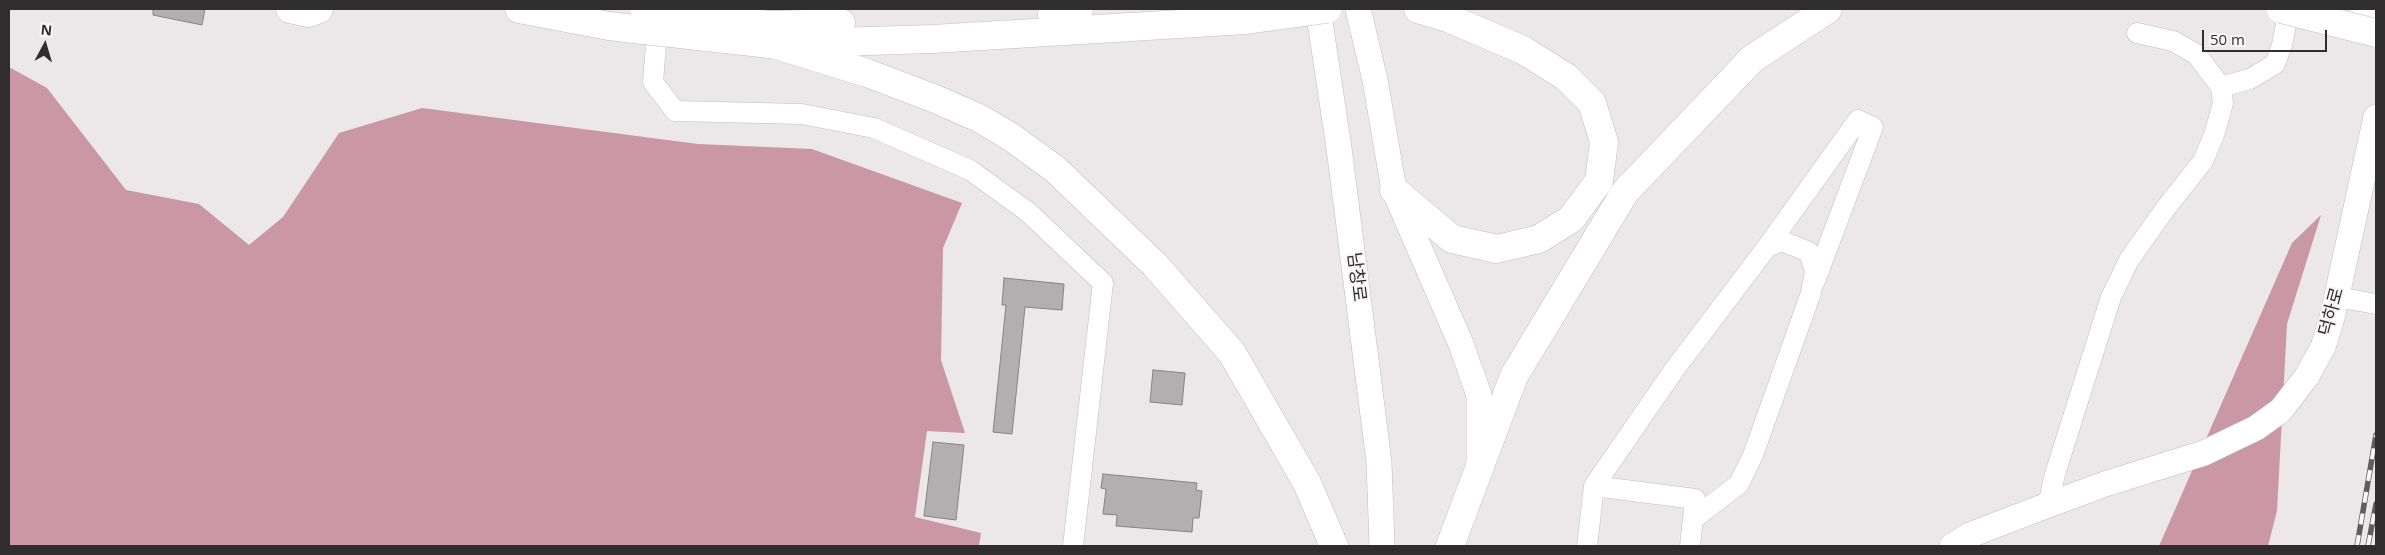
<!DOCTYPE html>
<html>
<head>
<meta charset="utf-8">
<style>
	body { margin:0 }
	#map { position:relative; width:2385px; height:555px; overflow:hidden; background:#ece7e8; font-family:"Open Sans",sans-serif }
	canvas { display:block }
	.frame { position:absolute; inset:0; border:10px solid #2f2d2e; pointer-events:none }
	.north { position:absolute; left:20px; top:20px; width:50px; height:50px; -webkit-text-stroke:4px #f9f4f5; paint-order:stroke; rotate:6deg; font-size:14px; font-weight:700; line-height:20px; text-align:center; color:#2f2d2e }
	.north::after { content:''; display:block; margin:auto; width:18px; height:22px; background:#2f2d2e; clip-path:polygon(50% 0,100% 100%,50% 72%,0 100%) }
	.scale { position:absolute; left:2202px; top:30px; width:125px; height:22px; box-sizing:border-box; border:2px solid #2f2d2e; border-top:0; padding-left:6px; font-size:15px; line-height:18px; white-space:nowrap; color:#2f2d2e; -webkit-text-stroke:4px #f9f4f5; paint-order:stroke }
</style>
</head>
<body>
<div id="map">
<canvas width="2385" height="555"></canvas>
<div class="frame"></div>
<div class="north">N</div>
<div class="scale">50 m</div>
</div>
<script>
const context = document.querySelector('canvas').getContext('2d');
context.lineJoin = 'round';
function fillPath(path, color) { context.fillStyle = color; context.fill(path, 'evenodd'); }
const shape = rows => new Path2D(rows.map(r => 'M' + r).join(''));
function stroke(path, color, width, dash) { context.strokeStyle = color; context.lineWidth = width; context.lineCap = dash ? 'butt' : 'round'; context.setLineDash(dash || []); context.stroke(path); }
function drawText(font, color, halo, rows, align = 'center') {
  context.font = font + ' "Open Sans","Noto Sans KR",sans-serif'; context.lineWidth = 4; context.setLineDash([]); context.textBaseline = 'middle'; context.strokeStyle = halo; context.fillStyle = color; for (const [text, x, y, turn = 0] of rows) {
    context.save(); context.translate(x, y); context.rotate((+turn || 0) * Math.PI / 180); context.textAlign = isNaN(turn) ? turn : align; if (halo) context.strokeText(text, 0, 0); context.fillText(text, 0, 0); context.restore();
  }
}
fillPath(shape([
	[9,67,47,88,126,190,199,204,249,245,283,217,339,133,422,108,698,144,812,149,962,203,943,248,941,360,965,433,927,431,915,517,981,533,979,546,9,546],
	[2321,215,2287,324,2277,511,2268,546,2159,546,2292,243]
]), '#c997a6');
const building = shape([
	[153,9,205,9,202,25,153,15,153,9],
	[1004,278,1064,284,1062,310,1025,307,1012,434,993,432,1006,305,1002,305,1004,278],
	[1153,370,1185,373,1182,405,1150,402,1153,370],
	[933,442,964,445,956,520,924,516,933,442],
	[1103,474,1197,483,1196,490,1202,491,1199,518,1193,518,1192,532,1116,526,1117,515,1103,514,1106,489,1101,488,1103,474]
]);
fillPath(building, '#b3aeb0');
stroke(building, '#878283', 1);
const minor = shape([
	[658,19,653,82,675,111,802,114,874,128,970,170,1028,212,1103,283,1073,546],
	[2221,87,2250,79,2275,64,2282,45,2289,9],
	[1767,247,1858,120,1873,127,1815,281],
	[2337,297,2376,304],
	[1594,486,1695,499,1690,546],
	[2048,505,2055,474,2111,297,2129,260,2165,209,2203,161,2214,135,2223,103,2221,87,2196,54,2173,41,2137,33],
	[1587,546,1594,486,1674,370,1767,247,1782,241,1809,252,1815,271,1811,293,1753,455,1739,484,1693,519]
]);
const major = shape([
	[1318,9,1339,148,1379,462,1382,546],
	[1358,9,1375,80,1394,190,1461,344,1479,395,1479,463],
	[1952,546,1970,535,2048,505,2105,484,2204,453,2256,428,2281,410,2307,376,2323,347,2332,318,2376,117]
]);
const highway = shape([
	[290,9,309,13,319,9],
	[519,9,609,26,643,30],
	[2364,9,2376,12],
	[669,13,769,25,841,23],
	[1052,14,1079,9],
	[671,33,770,44,933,39,1246,20],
	[773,44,867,73,933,98,979,118,1011,137,1055,169,1155,265,1232,353,1307,483,1334,546],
	[1394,190,1452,239,1497,249,1539,239,1571,219,1599,181,1604,142,1592,103,1566,77,1523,50,1448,18,1418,9],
	[1450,546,1514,376,1625,192,1752,59,1828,9]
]);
stroke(minor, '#c2bdbf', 21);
stroke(major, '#c2bdbf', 26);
stroke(highway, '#c2bdbf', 29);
stroke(minor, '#fff', 20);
stroke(major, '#fff', 25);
stroke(highway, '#fff', 28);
const rail = shape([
	[2357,546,2376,435],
	[2368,546,2376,504]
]);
stroke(rail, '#605d5e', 5.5);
stroke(rail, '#f9f4f5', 4, [11]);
const highwayBridge = shape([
	[2281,9,2376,33],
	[645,10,669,13],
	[1246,20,1327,9],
	[643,30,671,33]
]);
stroke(highwayBridge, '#c2bdbf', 29, []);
stroke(highwayBridge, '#fff', 28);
drawText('18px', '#2f2d2e', '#f9f4f5', [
	["남창로",1356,277,83],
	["덕하로",2332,312,-75]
]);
</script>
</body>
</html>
